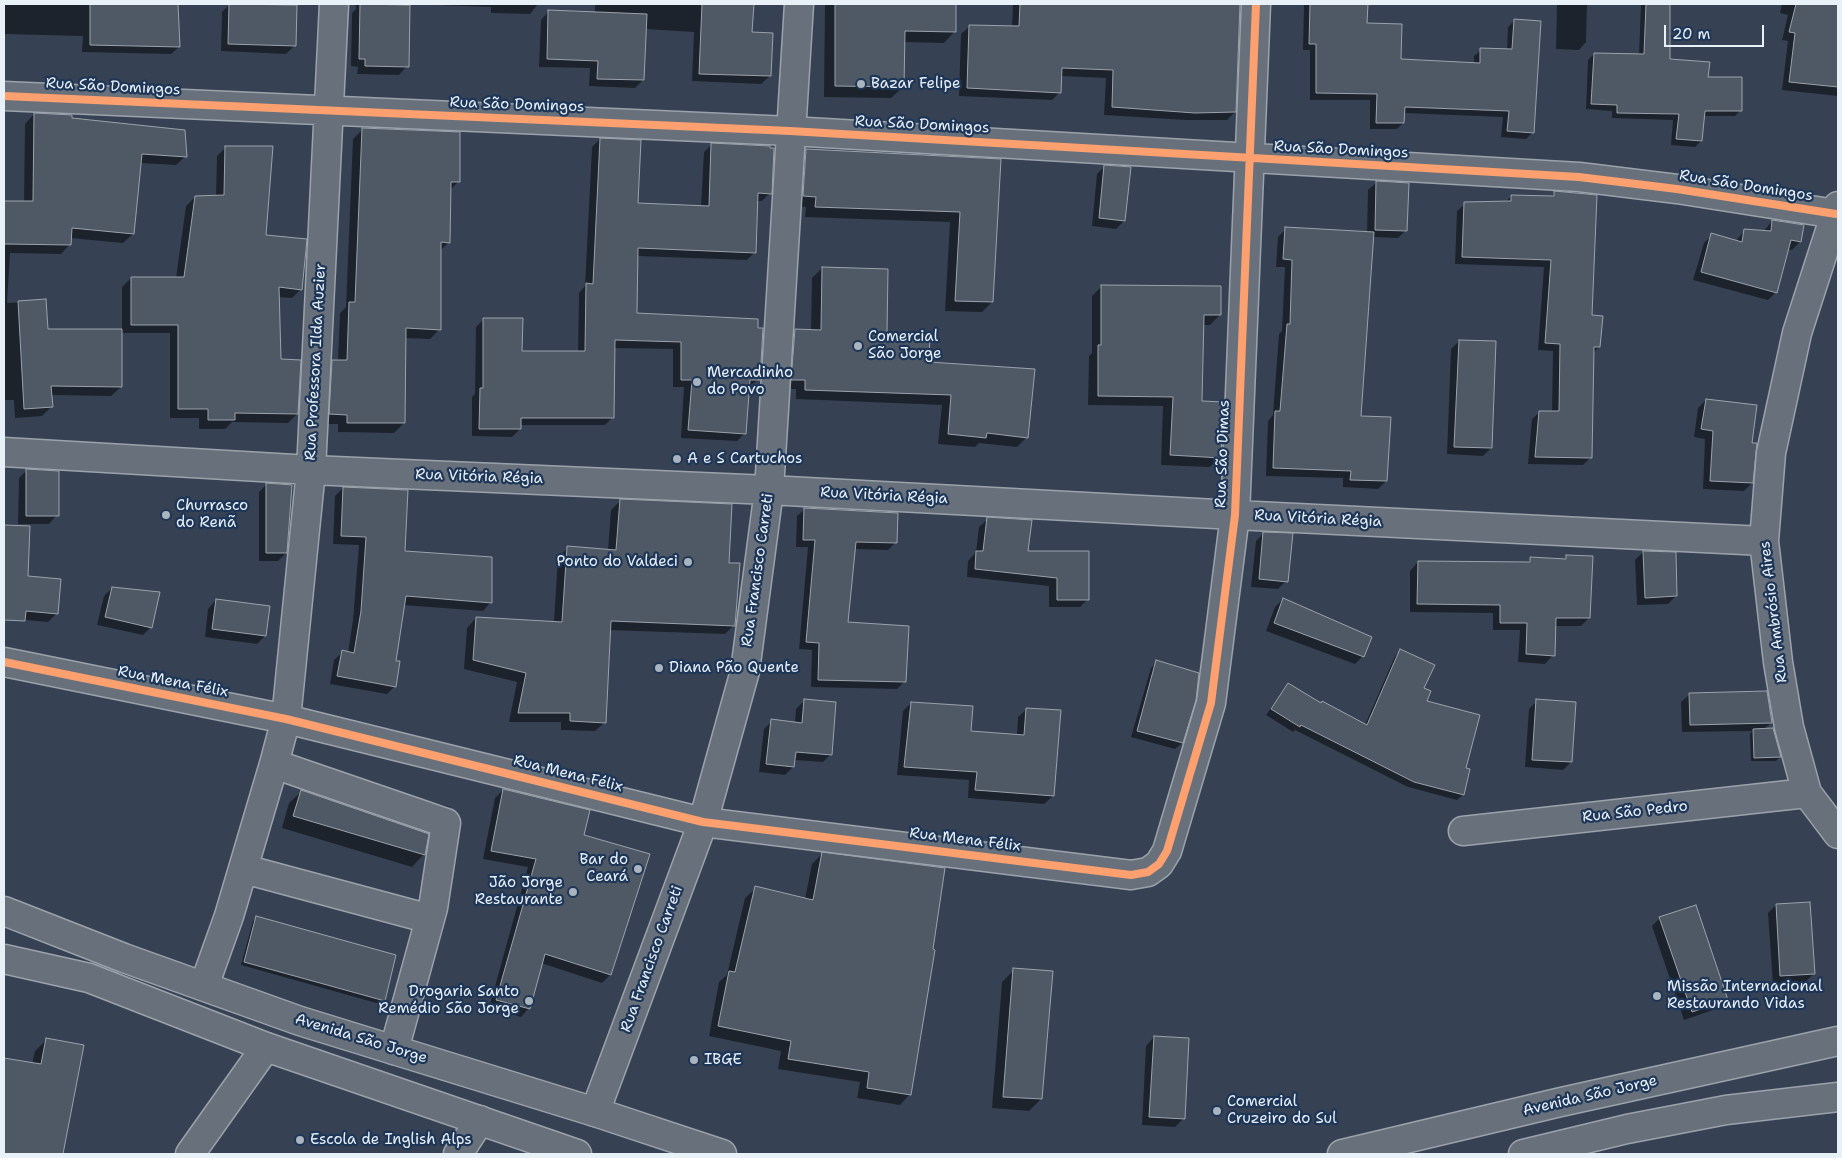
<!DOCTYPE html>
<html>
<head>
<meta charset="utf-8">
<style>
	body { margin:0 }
	#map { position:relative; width:1842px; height:1158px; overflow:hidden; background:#364254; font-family:"Shantell Sans",sans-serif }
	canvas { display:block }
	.frame { position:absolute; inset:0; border:5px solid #e8f1f8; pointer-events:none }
	.scale { position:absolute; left:1664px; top:25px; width:100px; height:22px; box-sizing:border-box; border:2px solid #e8f1f8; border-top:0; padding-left:6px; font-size:15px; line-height:18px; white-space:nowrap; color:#e8f1f8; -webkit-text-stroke:4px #1d3557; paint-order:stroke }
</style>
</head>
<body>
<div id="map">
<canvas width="1842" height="1158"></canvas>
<div class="frame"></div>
<div class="scale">20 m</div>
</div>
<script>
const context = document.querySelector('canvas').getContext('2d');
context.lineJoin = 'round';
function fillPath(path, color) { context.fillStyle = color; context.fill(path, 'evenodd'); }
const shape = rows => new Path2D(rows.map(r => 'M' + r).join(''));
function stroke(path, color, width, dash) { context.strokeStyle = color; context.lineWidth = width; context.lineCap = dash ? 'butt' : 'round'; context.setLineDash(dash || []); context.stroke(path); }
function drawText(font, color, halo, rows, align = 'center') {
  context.font = font + ' "Shantell Sans",sans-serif'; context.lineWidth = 4.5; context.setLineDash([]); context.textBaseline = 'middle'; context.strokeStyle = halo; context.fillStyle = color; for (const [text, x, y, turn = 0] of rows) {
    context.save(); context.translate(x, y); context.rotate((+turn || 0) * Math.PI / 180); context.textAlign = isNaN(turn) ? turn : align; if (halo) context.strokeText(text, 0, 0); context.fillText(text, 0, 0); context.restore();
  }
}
fillPath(shape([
	[4,4,177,4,179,47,171,54,82,52,83,36,4,34],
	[230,4,294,46,286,54,221,51,222,12],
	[356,4,538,4,530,14,491,13,491,7,409,4,407,66,399,75,357,74,358,67,351,66,352,13,356,9],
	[595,4,753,4,750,33,770,76,761,84,692,81,694,32,645,29,643,80,635,88,589,86,590,68,539,67,541,20,549,11,595,13],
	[825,4,955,4,955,31,944,43,904,42,903,87,891,98,824,97],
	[1013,4,1239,4,1235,112,1227,120,1186,120,1104,115,1106,78,1061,76,1060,92,1052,100,959,96,961,34,970,26,1012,27],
	[1304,4,1367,4,1366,24,1400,60,1474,64,1474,56,1481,50,1507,50,1508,27,1515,20,1533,132,1526,139,1501,137,1503,117,1403,113,1403,123,1397,129,1370,129,1370,100,1310,100,1310,50,1303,50],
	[1557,4,1587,4,1586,42,1579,50,1556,49],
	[1641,4,1668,4,1668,60,1707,78,1740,111,1735,116,1703,116,1701,141,1695,147,1671,145,1673,120,1612,118,1612,111,1586,109,1588,60,1594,54,1639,55],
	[1782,4,1838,4,1838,96,1782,90,1788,41,1782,40,1788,15,1780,13],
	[34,114,71,119,186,156,176,165,140,163,133,234,123,243,70,238,70,244,61,254,10,253,7,303,45,301,47,330,122,330,122,287,131,278,176,278,186,206,195,197,216,196,217,156,226,147,265,236,301,289,292,298,278,297,279,361,297,414,288,423,232,422,225,429,199,429,199,418,170,418,170,333,121,333,121,387,111,396,51,395,51,407,42,416,15,418,14,400,4,400,4,202,24,202,25,124],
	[363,129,458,182,450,190,449,242,440,251,440,329,430,339,405,338,404,423,394,433,338,432,338,424,320,424,323,371,333,361,338,361,340,313,346,307,353,139],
	[600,139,637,204,701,207,704,152,712,144,770,193,762,201,757,201,755,252,747,260,637,256,635,314,759,379,748,387,745,433,737,441,681,438,684,387,673,387,673,349,614,348,613,417,605,425,520,425,520,429,512,437,472,436,472,397,475,394,476,327,484,319,521,353,578,353,579,293,585,286,592,147],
	[806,150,1000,160,992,302,982,312,945,311,950,222,805,217,806,207,793,206,796,161],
	[1105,166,1124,221,1116,229,1092,226,1097,174],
	[1377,182,1406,230,1398,238,1372,237,1359,417,1386,481,1378,489,1343,487,1343,478,1266,476,1268,421,1273,415,1279,334,1282,331,1285,267,1276,267,1278,237,1286,229,1367,233,1368,190],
	[1555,193,1599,347,1593,353,1590,458,1583,465,1528,464,1532,419,1540,412,1552,412,1553,351,1538,350,1544,267,1455,264,1457,211,1465,204,1505,203,1511,196,1550,197],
	[1772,221,1800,242,1792,250,1788,249,1776,292,1768,300,1693,280,1704,243,1712,235,1736,241,1745,230,1764,231],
	[822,268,886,334,1027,437,1017,447,979,443,975,447,938,444,942,405,796,399,796,389,782,389,785,341,795,331,811,331,812,278],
	[1102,286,1220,315,1210,325,1203,325,1201,402,1220,457,1210,467,1161,465,1163,406,1088,405,1089,356,1092,353,1092,296],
	[1459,341,1491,448,1483,456,1447,454,1451,349],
	[1706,400,1752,483,1744,491,1703,489,1705,439,1694,437,1698,408],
	[27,470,57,515,49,524,18,524,19,478],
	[267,484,286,553,278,561,259,561,259,492],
	[343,488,404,552,491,602,483,611,403,605,394,662,395,686,387,694,330,684,334,660,343,652,348,653,353,620,359,545,333,544,335,496],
	[621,500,728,564,734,625,725,634,609,630,605,722,595,731,561,730,561,722,509,722,517,682,464,669,467,628,476,618,554,622,558,557,568,548,608,550,611,510],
	[805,509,896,542,888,550,854,549,847,623,905,681,897,689,811,687,812,650,799,649,808,547,796,547,797,516],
	[988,519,1027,552,1088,599,1080,607,1049,607,1049,586,967,577,968,561,976,552,979,527],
	[4,526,29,527,26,577,56,614,48,622,4,618],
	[1264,533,1286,581,1278,589,1251,587,1256,541],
	[1643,552,1676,596,1668,604,1637,605,1635,560],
	[1567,556,1589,618,1581,626,1554,626,1553,655,1545,664,1518,662,1520,630,1493,630,1493,613,1410,612,1410,571,1418,562,1526,563,1531,559,1563,560],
	[112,588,151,627,143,635,97,625,104,596],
	[1283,599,1363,656,1355,664,1266,631,1275,607],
	[216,600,265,636,257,644,205,637,208,609],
	[1400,651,1423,689,1425,702,1464,769,1469,770,1463,795,1457,800,1408,787,1295,730,1293,732,1266,715,1288,684,1320,704,1365,725,1395,656],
	[1157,662,1194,700,1182,743,1175,749,1131,737,1151,668],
	[1690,694,1771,723,1764,729,1780,757,1776,761,1751,761,1750,734,1752,731,1682,732,1681,702],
	[804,701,831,754,823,762,794,760,793,767,785,775,759,772,764,729,772,721,795,723,796,709],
	[1537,701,1571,762,1563,770,1525,767,1529,709],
	[911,703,970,732,1017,736,1018,717,1027,709,1053,796,1044,804,968,798,969,780,897,775,903,711],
	[503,790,583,836,649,855,610,975,602,983,541,963,529,1008,521,1017,489,1008,528,867,483,859,495,798],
	[302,791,424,854,412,867,282,828,289,803],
	[408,795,450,807,437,820,397,806],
	[822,854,910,1094,900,1105,857,1098,860,1082,778,1069,781,1051,709,1036,719,982,727,975,745,898,756,888,805,899,812,864],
	[1809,903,1814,974,1805,982,1773,984,1768,913,1776,905],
	[257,917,384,1000,380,1004,241,965,253,921],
	[1660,918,1727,999,1719,1008,1684,1020,1652,926],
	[1014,970,1041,1099,1029,1111,992,1108,1002,982],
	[1154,1037,1183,1119,1175,1127,1142,1125,1146,1046],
	[46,1040,82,1046,61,1154,4,1154,4,1059,32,1064,35,1051]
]), '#0007');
const building = shape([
	[90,4,178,4,180,47,90,45,90,4],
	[229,4,297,5,296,46,228,44,229,4],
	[360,4,410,5,409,67,365,66,365,59,359,59,360,4],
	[702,4,754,4,752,32,773,33,771,76,699,74,702,4],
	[835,4,956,4,956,32,905,31,904,87,835,86,835,4],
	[1020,4,1240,4,1236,112,1195,113,1112,107,1113,70,1062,68,1061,93,967,88,969,25,1019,26,1020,4],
	[1310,4,1368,4,1367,23,1402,24,1401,59,1480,63,1480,48,1512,49,1514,19,1541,21,1534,133,1507,131,1509,111,1405,107,1404,123,1376,123,1377,94,1316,93,1316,44,1309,44,1310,4],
	[1646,4,1670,4,1670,59,1710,62,1708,77,1742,77,1742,111,1705,111,1702,141,1676,139,1679,114,1617,113,1617,105,1591,104,1594,53,1644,54,1646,4],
	[1796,4,1838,4,1838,87,1789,82,1795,33,1789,32,1796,4],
	[548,10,647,14,644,80,597,79,598,61,547,59,548,10],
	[34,113,72,115,72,118,185,130,187,157,142,154,134,234,72,228,71,245,4,244,4,201,33,201,34,113],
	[362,128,460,132,460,182,451,182,450,243,441,242,441,330,406,328,405,423,347,423,347,415,329,414,332,360,347,360,349,302,355,302,362,128],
	[600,138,641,140,638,203,709,206,711,143,770,146,770,148,774,148,772,194,758,193,756,253,638,248,637,313,758,319,758,328,763,328,760,380,750,380,746,434,688,430,692,380,681,380,681,342,615,340,614,418,521,418,521,429,479,429,480,388,483,388,483,318,523,318,522,351,585,351,586,283,593,284,600,138],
	[225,146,273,146,266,235,307,239,302,290,279,287,281,359,301,360,298,414,235,413,235,420,208,420,208,409,178,409,178,325,131,325,131,277,184,277,195,196,224,195,225,146],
	[806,149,1001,159,993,302,955,301,960,212,815,207,816,197,803,196,806,149],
	[1104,165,1131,167,1125,221,1099,218,1104,165],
	[1376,181,1409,183,1407,231,1375,230,1376,181],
	[1554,191,1597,195,1592,315,1603,316,1600,347,1594,347,1592,458,1535,457,1539,411,1559,411,1560,344,1545,343,1551,260,1462,257,1464,202,1511,201,1511,195,1554,196,1554,191],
	[1772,220,1804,225,1801,242,1791,240,1777,293,1701,272,1711,233,1742,242,1744,229,1771,231,1772,220],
	[1285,227,1374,232,1361,416,1391,417,1387,481,1350,480,1351,471,1273,468,1275,411,1280,411,1287,324,1290,324,1292,260,1283,259,1285,227],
	[822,267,888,269,887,333,930,334,929,362,1035,369,1028,438,987,433,986,438,948,434,951,395,805,390,805,380,791,380,795,329,821,330,822,267],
	[1101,285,1221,286,1221,315,1204,315,1202,401,1223,402,1221,458,1170,455,1173,397,1098,396,1098,345,1101,345,1101,285],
	[46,299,48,329,122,329,122,387,51,386,53,407,24,409,18,301,46,299],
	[1459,340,1496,341,1492,448,1454,447,1459,340],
	[1706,399,1757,405,1752,443,1757,443,1753,483,1710,481,1713,431,1701,429,1706,399],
	[26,469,59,471,59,516,26,516,26,469],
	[266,483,292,485,287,553,266,553,266,483],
	[343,487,408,490,405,551,492,557,492,603,406,596,396,661,400,661,396,687,337,676,342,650,354,653,361,611,366,537,341,536,343,487],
	[620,499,732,504,729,563,740,563,735,626,611,621,606,723,570,721,570,713,518,713,526,673,473,660,476,617,562,622,567,546,616,550,620,499],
	[804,508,898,513,897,543,856,542,848,622,909,626,906,682,818,680,819,643,806,642,815,540,803,540,804,508],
	[987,517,1032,520,1028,551,1089,551,1089,600,1057,600,1057,578,975,569,976,551,983,551,987,517],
	[4,525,30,526,28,576,61,579,58,614,26,611,25,621,4,620,4,525],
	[1263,532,1293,533,1288,582,1259,579,1263,532],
	[1643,551,1676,552,1677,596,1645,598,1643,551],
	[1566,555,1593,556,1590,618,1556,618,1555,656,1526,654,1527,623,1500,623,1500,605,1417,604,1418,561,1530,562,1530,557,1566,559,1566,555],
	[112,587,160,592,152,628,105,617,112,587],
	[1283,598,1372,637,1364,657,1274,623,1283,598],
	[216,599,270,606,266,636,212,629,216,599],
	[1400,649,1435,665,1424,688,1431,691,1427,701,1480,715,1466,768,1470,769,1464,795,1414,782,1301,725,1300,727,1271,709,1288,683,1321,703,1322,701,1367,725,1400,649],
	[1156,660,1199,673,1196,700,1183,743,1137,731,1156,660],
	[1767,691,1772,723,1690,725,1689,693,1767,691],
	[804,699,836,702,832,755,796,752,794,767,766,764,771,719,802,723,804,699],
	[1536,699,1576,702,1572,762,1532,760,1536,699],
	[911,702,973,706,971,731,1024,735,1026,708,1061,710,1054,796,975,790,977,772,904,767,911,702],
	[1773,728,1781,757,1754,758,1753,729,1773,728],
	[503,789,590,810,584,835,650,854,611,975,545,954,530,1009,496,1000,536,859,491,851,503,789],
	[301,790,429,834,425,855,293,816,301,790],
	[822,852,945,868,933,949,935,950,911,1095,867,1088,869,1072,788,1059,791,1041,718,1026,729,971,735,972,755,886,813,900,822,852],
	[1810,902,1815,974,1780,976,1776,904,1810,902],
	[1696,905,1728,1000,1692,1012,1659,917,1696,905],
	[256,916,396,955,385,1001,244,962,256,916],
	[1013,968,1053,971,1042,1099,1003,1097,1013,968],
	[1154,1036,1189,1038,1185,1119,1149,1117,1154,1036],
	[46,1038,84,1045,63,1154,4,1154,4,1058,41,1064,46,1038]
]);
fillPath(building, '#4f5966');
stroke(building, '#9ba2ab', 1);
const minor = shape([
	[4,96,790,131,1579,177,1677,189,1836,214],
	[1838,206,1797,333,1771,453,1764,541,1778,662,1789,727,1807,793,1838,834],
	[4,452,311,470,769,490,1235,515,1764,541],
	[4,662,286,719,703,822,1131,875,1148,872,1159,864,1167,851,1211,703,1235,515,1256,4],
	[274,764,286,719,311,470,334,4],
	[1463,831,1807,793],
	[244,869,430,919],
	[204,986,229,916,274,764,446,823,433,908,394,1050],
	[595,1112,703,822,745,671,769,490,799,4],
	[190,1154,266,1047],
	[458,1154,480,1120]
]);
const major = shape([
	[4,911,124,958,300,1021,595,1112,722,1154],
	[4,959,89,978,266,1047,577,1154],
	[1342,1154,1561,1102,1838,1041],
	[1523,1154,1627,1129,1726,1110,1838,1097]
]);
stroke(minor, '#9ba2ab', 31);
stroke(major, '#9ba2ab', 31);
stroke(minor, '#68717b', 28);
stroke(major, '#68717b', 28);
stroke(shape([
	[4,96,790,131,1579,177,1677,189,1836,214],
	[4,662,286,719,703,822,1131,875,1148,872,1159,864,1167,851,1211,703,1235,515,1256,4]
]), '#fca06f', 8);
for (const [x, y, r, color] of [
	[861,84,5,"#aab4bf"],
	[858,346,5,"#aab4bf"],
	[697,382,5,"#aab4bf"],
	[677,459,5,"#aab4bf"],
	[166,515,5,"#aab4bf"],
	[688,562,5,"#aab4bf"],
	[659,668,5,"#aab4bf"],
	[638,869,5,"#aab4bf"],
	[573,892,5,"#aab4bf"],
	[1657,996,5,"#aab4bf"],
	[529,1001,5,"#aab4bf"],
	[694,1060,5,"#aab4bf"],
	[1217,1111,5,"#aab4bf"],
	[300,1140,5,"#aab4bf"]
]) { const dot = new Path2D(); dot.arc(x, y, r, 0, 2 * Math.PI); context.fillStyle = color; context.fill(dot); stroke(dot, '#1d3557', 2); }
drawText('15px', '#e8f1f8', '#1d3557', [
	["Bazar Felipe",871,84],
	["Comercial",868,337],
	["São Jorge",868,354],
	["Mercadinho",707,373],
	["do Povo",707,390],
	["A e S Cartuchos",687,459],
	["Churrasco",176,506],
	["do Renã",176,523],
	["Ponto do Valdeci",678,562,"right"],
	["Diana Pão Quente",669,668],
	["Bar do",628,860,"right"],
	["Ceará",628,877,"right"],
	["Jão Jorge",563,883,"right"],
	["Restaurante",563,900,"right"],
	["Missão Internacional",1667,987],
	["Restaurando Vidas",1667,1004],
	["Drogaria Santo",519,992,"right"],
	["Remédio São Jorge",519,1009,"right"],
	["IBGE",704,1060],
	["Comercial",1227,1102],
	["Cruzeiro do Sul",1227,1119],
	["Escola de Inglish Alps",310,1140]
], 'left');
drawText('15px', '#e8f1f8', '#1d3557', [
	["Rua São Domingos",113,87,3],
	["Rua São Domingos",517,105,2],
	["Rua São Domingos",922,125,3],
	["Rua São Domingos",1341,150,3],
	["Rua São Domingos",1746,186,9],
	["Rua Professora Ilda Auzier",316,362,-87],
	["Rua São Dimas",1223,454,-88],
	["Rua Vitória Régia",479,477,2],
	["Rua Vitória Régia",884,496,3],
	["Rua Vitória Régia",1318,519,3],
	["Rua Francisco Carreti",758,570,-82],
	["Rua Ambrósio Aires",1774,612,-97],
	["Rua Mena Félix",173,682,11],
	["Rua Mena Félix",568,774,14],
	["Rua São Pedro",1635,812,-6],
	["Rua Mena Félix",965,840,7],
	["Rua Francisco Carreti",652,959,-70],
	["Avenida São Jorge",361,1039,17],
	["Avenida São Jorge",1590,1096,-13]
]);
</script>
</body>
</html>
